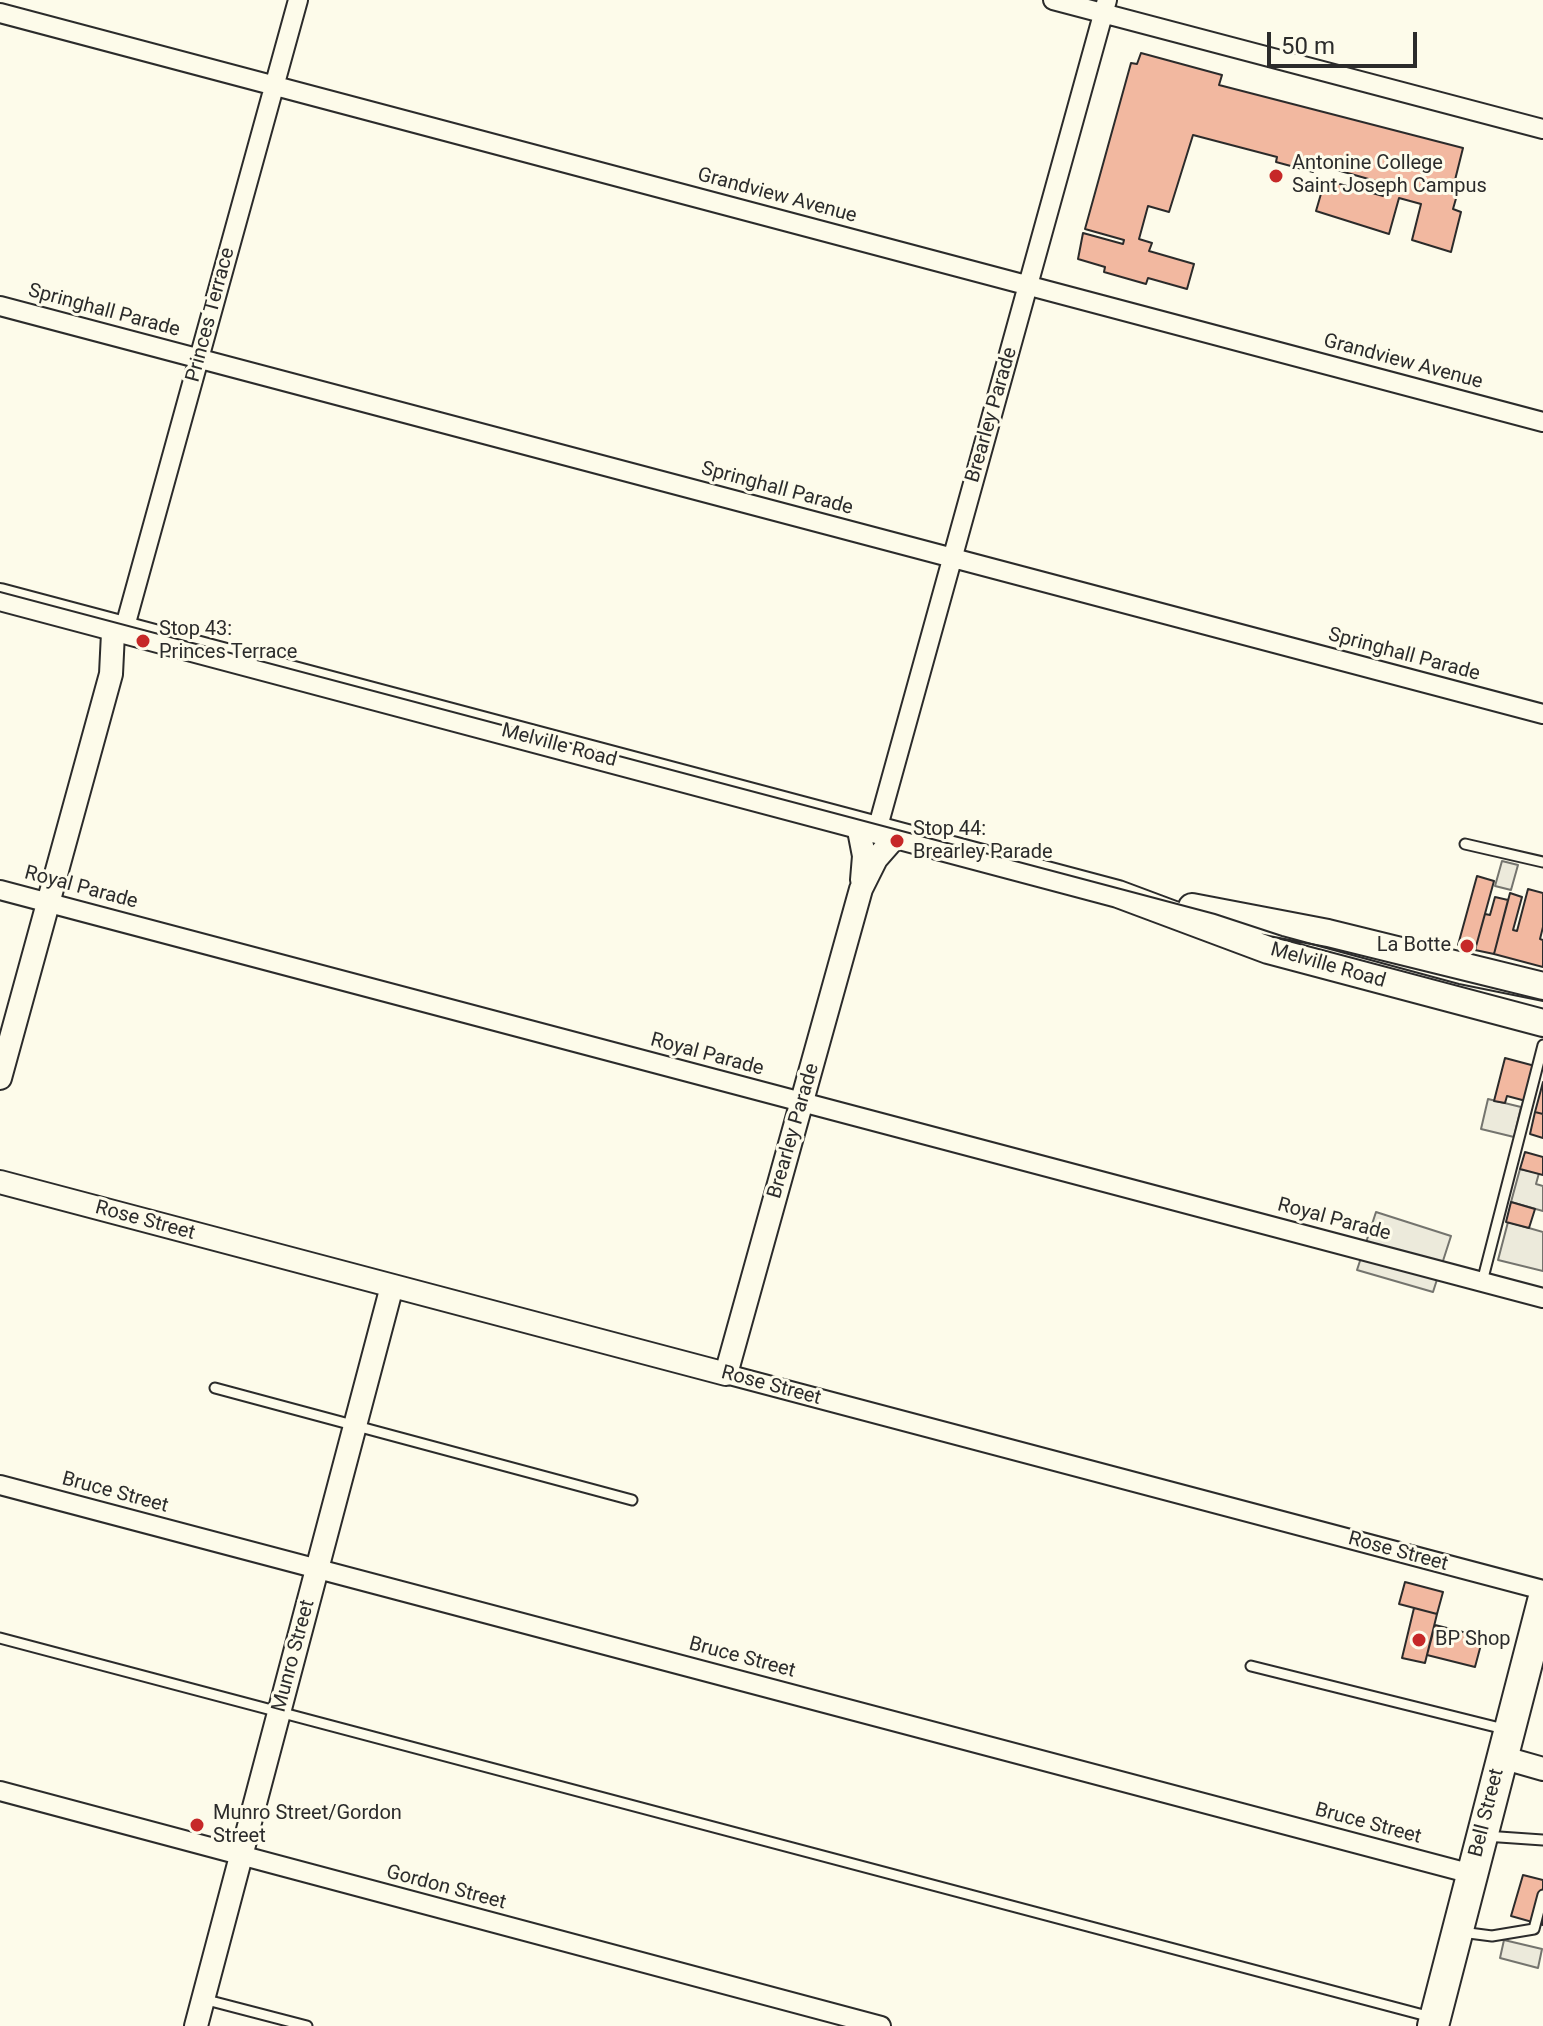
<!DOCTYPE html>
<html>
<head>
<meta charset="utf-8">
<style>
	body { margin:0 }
	#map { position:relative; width:1543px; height:2026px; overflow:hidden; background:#fdfbea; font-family:Roboto,sans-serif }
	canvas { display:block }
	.scale { position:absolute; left:1267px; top:32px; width:150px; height:36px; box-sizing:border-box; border:4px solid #2b2b2b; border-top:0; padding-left:10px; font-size:24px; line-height:28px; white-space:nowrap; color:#2b2b2b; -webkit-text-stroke:6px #fdfbea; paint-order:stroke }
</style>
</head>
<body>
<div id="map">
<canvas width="1543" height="2026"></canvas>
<div class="scale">50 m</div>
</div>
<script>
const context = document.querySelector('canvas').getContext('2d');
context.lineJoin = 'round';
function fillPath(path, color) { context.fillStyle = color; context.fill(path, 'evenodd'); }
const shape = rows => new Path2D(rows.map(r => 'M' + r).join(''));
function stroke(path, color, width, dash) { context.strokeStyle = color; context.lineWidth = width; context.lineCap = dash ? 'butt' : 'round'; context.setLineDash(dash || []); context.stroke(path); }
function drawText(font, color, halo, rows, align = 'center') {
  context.font = font + ' Roboto,sans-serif'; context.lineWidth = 6; context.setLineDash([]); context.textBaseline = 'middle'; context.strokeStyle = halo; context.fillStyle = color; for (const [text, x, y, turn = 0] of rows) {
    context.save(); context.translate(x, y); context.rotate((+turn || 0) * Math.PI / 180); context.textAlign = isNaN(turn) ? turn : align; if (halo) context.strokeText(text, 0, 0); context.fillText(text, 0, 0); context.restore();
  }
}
const parking = shape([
	[1502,861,1518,865,1511,890,1495,886,1502,861],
	[1488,1099,1521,1107,1514,1137,1481,1129,1488,1099],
	[1520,1169,1539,1173,1536,1184,1543,1186,1543,1211,1511,1202,1520,1169],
	[1376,1212,1451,1236,1433,1292,1357,1270,1376,1212],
	[1508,1222,1543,1232,1543,1271,1498,1260,1508,1222],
	[1504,1940,1542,1949,1538,1968,1500,1958,1504,1940]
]);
fillPath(parking, '#eceadb');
stroke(parking, '#74746e', 2);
const building = shape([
	[1141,53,1222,75,1219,85,1463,148,1455,180,1461,181,1453,209,1461,212,1451,252,1412,240,1421,204,1399,198,1389,234,1316,211,1325,180,1383,196,1386,184,1316,164,1313,172,1276,162,1277,157,1193,135,1169,212,1148,206,1139,239,1152,243,1149,251,1194,264,1187,289,1148,278,1146,284,1104,272,1105,267,1078,259,1083,233,1123,244,1124,240,1085,229,1131,63,1137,64,1141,53],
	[1477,876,1494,881,1475,950,1458,945,1477,876],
	[1528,889,1543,893,1543,927,1540,939,1543,940,1543,967,1494,954,1510,893,1522,897,1513,930,1517,931,1528,889],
	[1495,897,1508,900,1494,954,1475,950,1485,914,1490,915,1495,897],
	[1505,1058,1535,1066,1526,1101,1507,1096,1505,1103,1494,1101,1505,1058],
	[1543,1082,1543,1114,1535,1112,1543,1082],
	[1535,1112,1543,1114,1543,1138,1530,1134,1535,1112],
	[1525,1152,1543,1157,1543,1175,1520,1169,1525,1152],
	[1511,1202,1535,1209,1529,1228,1506,1222,1511,1202],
	[1405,1582,1443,1592,1437,1614,1399,1604,1405,1582],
	[1414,1608,1437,1614,1425,1663,1402,1658,1414,1608],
	[1435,1625,1483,1637,1475,1667,1427,1655,1435,1625],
	[1523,1875,1543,1880,1543,1925,1511,1916,1523,1875]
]);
fillPath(building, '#f2b8a0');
stroke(building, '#2b2b2b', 2);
const service = shape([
	[1465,844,1543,862],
	[1482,1282,1543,1045],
	[215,1388,632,1500],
	[0,1638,1431,2017],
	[1251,1666,1504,1729],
	[1485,1836,1543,1840],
	[1461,1932,1492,1936,1534,1929,1543,1895],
	[203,1999,307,2026]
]);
const minor = shape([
	[1053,0,1543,129],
	[0,13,1543,422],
	[0,306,1543,714],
	[124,630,298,0],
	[877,830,1107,0],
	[0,890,1543,1298],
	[726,1374,1543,1590],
	[0,1485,1472,1874],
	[0,1791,881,2026]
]);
const tertiary = shape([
	[858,825,864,856,862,880],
	[0,1078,111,674,113,633,111,627],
	[0,1182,726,1374,861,889,876,859,897,835],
	[1501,1757,1543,1769],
	[196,2026,392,1286]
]);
const secondary = shape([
	[0,597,1118,894,1268,950,1543,1023],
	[1192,907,1328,933,1543,986]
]);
const trunk = shape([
	[1433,2026,1543,1601]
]);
stroke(service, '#2b2b2b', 13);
stroke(minor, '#2b2b2b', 22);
stroke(tertiary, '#2b2b2b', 26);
stroke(secondary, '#2b2b2b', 30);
stroke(trunk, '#2b2b2b', 34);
stroke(service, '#fdfbea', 9);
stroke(minor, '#fdfbea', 18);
stroke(tertiary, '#fdfbea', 22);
stroke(secondary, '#fdfbea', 26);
stroke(trunk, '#fdfbea', 30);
stroke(shape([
	[0,592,1215,914,1282,936,1459,984,1543,1001]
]), '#2b2b2b', 2);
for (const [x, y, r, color] of [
	[1276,176,8,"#c62828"],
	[143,641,8,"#c62828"],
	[897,841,8,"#c62828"],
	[1467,946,8,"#c62828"],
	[1419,1640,8,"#c62828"],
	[197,1825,8,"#c62828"]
]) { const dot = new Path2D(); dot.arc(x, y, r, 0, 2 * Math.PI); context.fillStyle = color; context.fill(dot); stroke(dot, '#fdfbea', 3); }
drawText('20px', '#2b2b2b', '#fdfbea', [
	["Antonine College",1292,164],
	["Saint Joseph Campus",1292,187],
	["Stop 43:",159,630],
	["Princes Terrace",159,653],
	["Stop 44:",913,830],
	["Brearley Parade",913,853],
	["La Botte",1451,946,"right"],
	["BP Shop",1435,1640],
	["Munro Street/Gordon",213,1814],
	["Street",213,1837]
], 'left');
drawText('20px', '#2b2b2b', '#fdfbea', [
	["Grandview Avenue",777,196,15],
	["Springhall Parade",104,311,15],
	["Princes Terrace",211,315,-75],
	["Grandview Avenue",1403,362,15],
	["Brearley Parade",992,415,-74],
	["Springhall Parade",777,489,15],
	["Springhall Parade",1404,655,15],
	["Melville Road",559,746,15],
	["Royal Parade",81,888,15],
	["Melville Road",1328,966,16],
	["Royal Parade",707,1055,15],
	["Brearley Parade",794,1131,-74],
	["Royal Parade",1334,1220,15],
	["Rose Street",145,1221,15],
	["Rose Street",771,1386,15],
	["Bruce Street",115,1493,15],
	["Rose Street",1398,1552,15],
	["Munro Street",294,1656,-75],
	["Bruce Street",742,1658,15],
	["Bell Street",1487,1813,-76],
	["Bruce Street",1368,1824,15],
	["Gordon Street",446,1888,15]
]);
</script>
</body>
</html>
